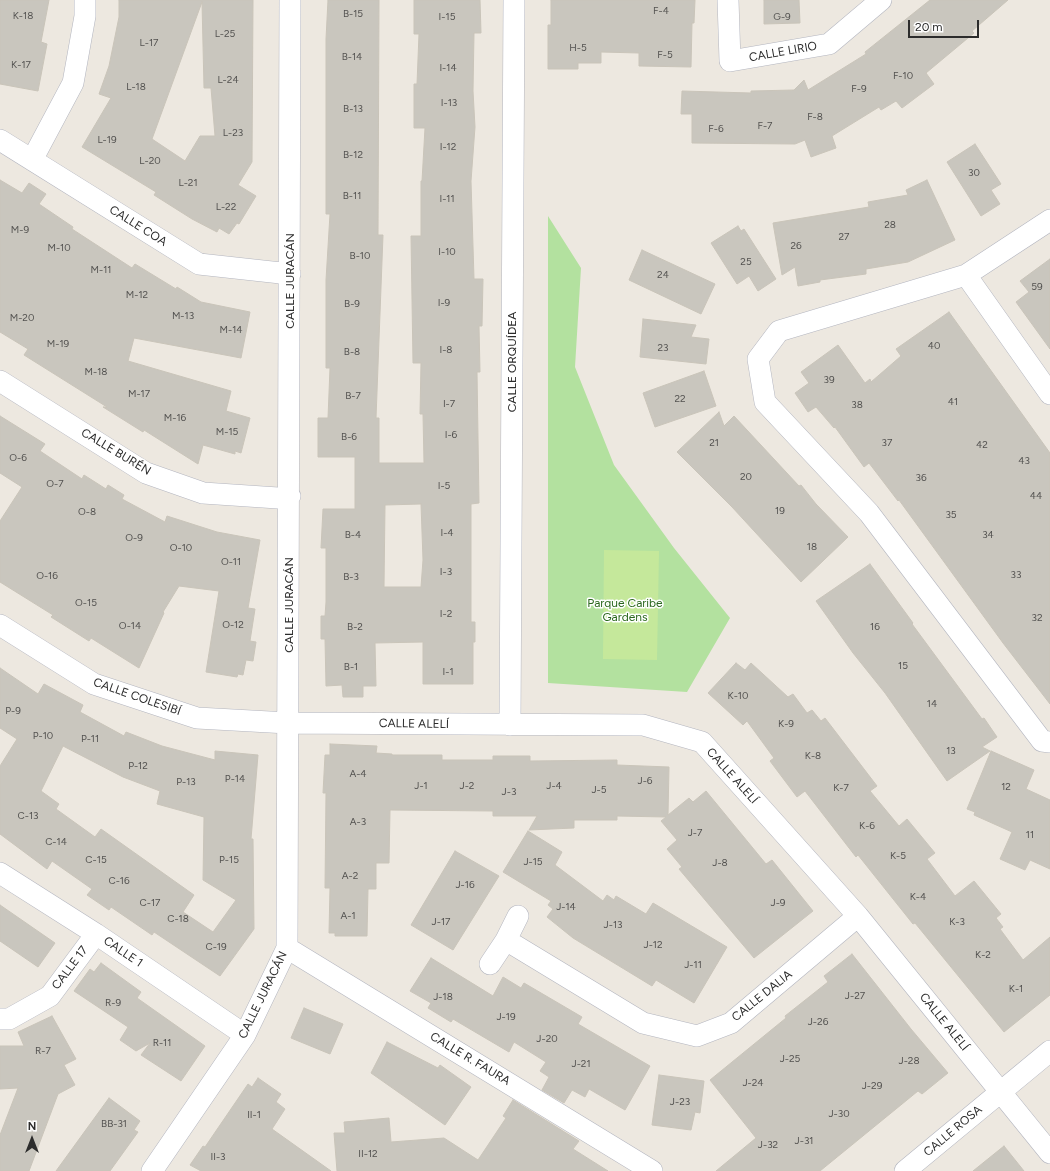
<!DOCTYPE html>
<html>
<head>
<meta charset="utf-8">
<style>
	body { margin:0 }
	#map { position:relative; width:1050px; height:1171px; overflow:hidden; background:#ede8e0; font-family:Figtree,sans-serif }
	canvas { display:block }
	.north { position:absolute; left:12px; top:1119px; width:40px; height:40px; -webkit-text-stroke:3px #fff; paint-order:stroke; rotate:0deg; font-size:11px; font-weight:700; line-height:16px; text-align:center; color:#2c2c2c }
	.north::after { content:''; display:block; margin:auto; width:14px; height:18px; background:#2c2c2c; clip-path:polygon(50% 0,100% 100%,50% 72%,0 100%) }
	.scale { position:absolute; left:908px; top:20px; width:71px; height:18px; box-sizing:border-box; border:2px solid #2c2c2c; border-top:0; padding-left:5px; font-size:12px; line-height:14px; white-space:nowrap; color:#2c2c2c; -webkit-text-stroke:3px #fff; paint-order:stroke }
</style>
</head>
<body>
<div id="map">
<canvas width="1050" height="1171"></canvas>
<div class="north">N</div>
<div class="scale">20 m</div>
</div>
<script>
const context = document.querySelector('canvas').getContext('2d');
context.lineJoin = 'round';
function fillPath(path, color) { context.fillStyle = color; context.fill(path, 'evenodd'); }
const shape = rows => new Path2D(rows.map(r => 'M' + r).join(''));
function stroke(path, color, width, dash) { context.strokeStyle = color; context.lineWidth = width; context.lineCap = dash ? 'butt' : 'round'; context.setLineDash(dash || []); context.stroke(path); }
function drawText(font, color, halo, rows, align = 'center') {
  context.font = font + ' Figtree,sans-serif'; context.lineWidth = 3; context.setLineDash([]); context.textBaseline = 'middle'; context.strokeStyle = halo; context.fillStyle = color; for (const [text, x, y, turn = 0] of rows) {
    context.save(); context.translate(x, y); context.rotate((+turn || 0) * Math.PI / 180); context.textAlign = isNaN(turn) ? turn : align; if (halo) context.strokeText(text, 0, 0); context.fillText(text, 0, 0); context.restore();
  }
}
fillPath(shape([
	[548,216,581,268,575,367,614,465,674,548,730,618,687,692,548,683]
]), '#b3e19f');
fillPath(shape([
	[604,550,659,551,657,660,603,659]
]), '#c5e89b');
const building = shape([
	[0,0,49,0,41,42,47,44,38,91,0,84,0,0],
	[119,0,253,0,252,162,238,185,256,196,239,224,237,223,229,234,219,228,217,232,192,219,154,195,156,192,82,147,111,98,99,94,109,66,119,17,119,0],
	[202,2,204,88,211,88,215,136,200,136,185,161,152,139,202,2],
	[328,0,379,0,378,235,383,235,376,418,379,418,379,463,424,463,423,414,420,414,421,363,413,363,411,236,421,236,421,181,422,181,425,128,414,128,414,84,417,84,419,34,414,34,414,0,480,0,481,33,474,33,473,91,475,127,471,181,474,279,483,279,482,326,479,326,480,372,477,372,479,503,471,504,471,622,475,622,475,642,473,642,473,684,423,684,423,642,375,643,376,686,363,686,363,697,343,697,342,685,326,686,325,639,321,639,321,616,325,616,326,602,326,548,321,548,323,509,355,509,355,457,318,457,318,418,328,418,330,368,326,368,326,280,330,214,326,214,326,39,328,0],
	[421,504,423,560,421,587,384,587,385,505,421,504],
	[551,0,695,0,694,23,692,23,691,67,639,66,639,53,601,52,601,63,578,63,578,69,548,69,548,25,551,25,551,0],
	[764,0,799,0,800,23,764,24,764,0],
	[930,0,1008,0,972,31,974,33,926,73,934,84,902,108,896,101,881,110,879,107,832,136,836,148,811,157,805,140,795,144,692,143,692,114,681,114,682,91,751,93,751,91,794,90,804,80,808,90,866,54,865,52,930,0],
	[975,144,1001,184,991,190,1000,204,981,216,947,162,975,144],
	[0,180,22,193,29,183,46,194,39,204,73,227,72,229,132,268,135,264,176,289,177,287,201,302,250,312,241,358,134,338,128,361,231,391,226,411,250,418,241,453,235,451,235,454,203,445,198,464,144,430,143,432,103,407,107,407,24,355,28,349,0,332,0,180],
	[927,180,955,240,908,262,866,269,866,274,820,280,820,282,798,286,795,267,782,275,773,223,869,207,868,202,908,195,906,190,927,180],
	[738,226,741,231,744,229,776,279,758,291,749,276,737,284,711,243,738,226],
	[642,250,715,284,701,314,629,280,642,250],
	[1050,259,1050,349,1016,302,1029,292,1020,281,1050,259],
	[949,312,1050,453,1050,704,1003,643,899,500,898,501,869,463,864,467,835,427,834,428,816,407,808,412,795,393,809,383,801,372,838,345,865,383,870,379,871,382,901,356,896,349,949,312],
	[643,319,696,325,691,337,709,339,706,364,640,357,643,319],
	[704,371,716,406,655,427,643,393,704,371],
	[719,412,724,426,734,416,799,486,801,485,816,504,848,537,801,582,732,507,677,452,719,412],
	[0,416,45,444,40,451,82,479,84,475,106,489,108,485,124,495,122,499,165,522,167,516,217,532,260,540,248,608,255,609,250,641,256,642,253,661,246,660,243,675,238,674,237,677,206,672,219,591,179,586,163,612,164,613,139,668,91,638,89,641,51,617,53,615,0,582,0,521,22,487,0,473,0,416],
	[870,564,913,623,912,624,982,719,984,718,997,737,982,747,990,751,947,781,885,693,853,653,816,601,870,564],
	[736,663,745,670,751,663,788,697,793,694,807,713,812,710,821,721,825,718,877,786,870,791,899,826,907,819,935,853,927,859,955,896,974,881,1001,914,996,918,1003,927,1000,929,1023,960,1050,937,1050,995,1004,1032,915,923,913,924,858,855,856,857,805,791,797,797,770,761,774,758,747,721,743,725,708,693,736,663],
	[0,668,38,694,44,684,83,705,80,712,124,736,126,732,162,746,215,760,215,751,258,755,251,839,253,839,254,929,220,976,154,932,152,935,111,907,109,910,87,895,92,889,52,861,47,869,0,834,0,766,17,739,0,728,0,668],
	[63,746,123,777,160,791,157,804,204,817,203,880,236,900,213,932,183,912,194,895,101,829,95,837,56,809,59,804,41,791,63,746],
	[330,744,377,746,376,753,392,754,392,755,442,755,442,760,493,760,493,756,530,756,530,761,617,760,617,765,669,767,668,815,689,798,693,802,706,791,766,864,772,860,813,911,754,958,679,869,682,867,667,849,677,840,661,821,666,817,617,816,617,820,574,820,574,828,529,830,537,816,493,816,493,811,390,810,389,863,376,863,376,889,368,889,367,936,335,936,335,933,329,933,330,888,325,888,326,793,323,793,325,755,330,755,330,744],
	[991,751,1034,770,1026,789,1050,800,1050,869,1030,860,1025,870,1000,859,1012,832,974,815,975,812,967,809,991,751],
	[528,831,562,852,555,865,603,901,607,895,614,900,616,896,646,914,653,903,727,947,694,1003,656,980,652,986,573,938,547,917,553,909,548,905,551,901,503,872,528,831],
	[455,851,499,876,453,950,411,925,455,851],
	[0,905,55,943,38,967,0,941,0,905],
	[852,954,911,1029,948,1073,922,1094,918,1091,820,1171,716,1171,756,1138,710,1080,786,1018,785,1016,828,982,824,976,852,954],
	[431,958,493,996,503,977,521,988,524,983,582,1017,578,1024,650,1066,625,1110,589,1089,585,1097,572,1090,564,1103,542,1090,549,1077,540,1071,546,1062,514,1042,509,1052,453,1019,451,1022,428,1008,431,1003,410,991,431,958],
	[101,963,141,992,137,998,205,1046,181,1081,141,1055,150,1043,136,1051,120,1040,128,1027,74,991,90,969,94,972,101,963],
	[304,1008,343,1024,330,1054,291,1038,304,1008],
	[52,1016,76,1059,64,1065,75,1085,58,1094,29,1171,0,1171,0,1135,18,1088,0,1089,0,1046,24,1046,18,1032,52,1016],
	[387,1042,438,1068,440,1065,471,1087,445,1125,371,1073,387,1042],
	[659,1075,704,1081,700,1113,695,1112,691,1130,652,1125,659,1075],
	[258,1078,281,1094,276,1102,285,1109,272,1129,331,1171,201,1171,190,1165,203,1146,205,1147,248,1084,252,1087,258,1078],
	[109,1098,140,1121,134,1130,138,1132,110,1171,56,1171,109,1098],
	[513,1100,579,1141,573,1149,608,1171,337,1171,334,1133,345,1133,344,1122,389,1118,391,1142,444,1138,478,1160,506,1118,503,1116,513,1100],
	[1004,1146,1024,1171,973,1171,1004,1146]
]);
fillPath(building, '#c9c6be');
stroke(building, '#c9c4b9', 1);
const minor = shape([
	[728,0,730,61,829,44,881,0],
	[0,140,199,264,290,274],
	[32,160,73,83,85,16,85,0],
	[1050,220,966,275,779,331,758,359,765,402,869,513,1042,741,1050,742],
	[966,275,1050,394],
	[0,381,146,473,203,493,278,498,290,496],
	[0,625,94,684,197,718,288,723,643,725,702,742,858,916,1050,1153],
	[510,725,514,0],
	[0,873,96,934,245,1035],
	[506,940,643,1023,697,1036,731,1023,858,916],
	[287,948,652,1171],
	[490,964,506,940,518,916],
	[0,1019,9,1019,50,996,96,934],
	[152,1171,245,1035,287,948,290,0],
	[905,1171,1050,1051]
]);
stroke(minor, '#b3b5bf', 22);
stroke(minor, '#fff', 21);
drawText('10px', '#535250', null, [
	["F-4",661,11],
	["B-15",353,14],
	["K-18",23,16],
	["I-15",447,17],
	["G-9",782,17],
	["L-25",225,34],
	["L-17",149,43],
	["H-5",578,48],
	["F-5",665,55],
	["B-14",352,57],
	["K-17",21,65],
	["I-14",448,68],
	["F-10",903,76],
	["L-24",228,80],
	["L-18",136,87],
	["F-9",859,89],
	["I-13",449,103],
	["B-13",353,109],
	["F-8",815,117],
	["F-7",765,126],
	["F-6",716,129],
	["L-23",233,133],
	["L-19",107,140],
	["I-12",448,147],
	["B-12",353,155],
	["L-20",150,161],
	["30",974,173],
	["L-21",188,183],
	["B-11",352,196],
	["I-11",447,199],
	["L-22",226,207],
	["28",890,225],
	["M-9",20,230],
	["27",844,237],
	["26",796,246],
	["M-10",59,248],
	["I-10",447,252],
	["B-10",360,256],
	["25",746,262],
	["M-11",101,270],
	["24",663,275],
	["59",1037,287],
	["M-12",137,295],
	["I-9",444,303],
	["B-9",352,304],
	["M-13",183,316],
	["M-20",22,318],
	["M-14",231,330],
	["M-19",58,344],
	["40",934,346],
	["23",663,348],
	["I-8",446,350],
	["B-8",352,352],
	["M-18",96,372],
	["39",829,380],
	["M-17",139,394],
	["B-7",353,396],
	["22",680,399],
	["41",953,402],
	["I-7",449,404],
	["38",857,405],
	["M-16",175,418],
	["M-15",227,432],
	["I-6",451,435],
	["B-6",349,437],
	["21",714,443],
	["37",887,443],
	["42",982,445],
	["O-6",18,458],
	["43",1024,461],
	["20",746,477],
	["36",921,478],
	["O-7",55,484],
	["I-5",444,486],
	["44",1036,496],
	["19",780,511],
	["O-8",87,512],
	["35",951,515],
	["I-4",447,533],
	["B-4",353,535],
	["34",988,535],
	["O-9",134,538],
	["18",812,547],
	["O-10",181,548],
	["O-11",231,562],
	["I-3",446,572],
	["33",1016,575],
	["O-16",47,576],
	["B-3",351,577],
	["O-15",86,603],
	["I-2",446,614],
	["32",1037,618],
	["O-12",233,625],
	["O-14",130,626],
	["B-2",355,627],
	["16",875,627],
	["15",903,666],
	["B-1",351,667],
	["I-1",448,672],
	["K-10",738,696],
	["14",932,704],
	["P-9",13,711],
	["K-9",786,724],
	["P-10",43,736],
	["P-11",90,739],
	["13",951,751],
	["K-8",813,756],
	["P-12",138,766],
	["A-4",358,774],
	["P-14",235,779],
	["J-6",645,781],
	["P-13",186,782],
	["J-1",421,786],
	["J-2",467,786],
	["J-4",554,786],
	["12",1006,787],
	["K-7",841,788],
	["J-5",599,790],
	["J-3",509,792],
	["C-13",28,816],
	["A-3",358,822],
	["K-6",867,826],
	["J-7",695,833],
	["11",1030,835],
	["C-14",56,842],
	["K-5",898,856],
	["C-15",96,860],
	["P-15",229,860],
	["J-15",533,862],
	["J-8",720,863],
	["A-2",350,876],
	["C-16",119,881],
	["J-16",465,885],
	["K-4",918,897],
	["C-17",150,903],
	["J-9",778,903],
	["J-14",566,907],
	["A-1",348,916],
	["C-18",178,919],
	["J-17",441,922],
	["K-3",957,922],
	["J-13",613,925],
	["J-12",653,945],
	["C-19",216,947],
	["K-2",983,955],
	["J-11",693,965],
	["K-1",1016,989],
	["J-27",855,996],
	["J-18",443,997],
	["R-9",113,1003],
	["J-19",506,1017],
	["J-26",818,1022],
	["J-20",547,1039],
	["R-11",162,1043],
	["R-7",43,1051],
	["J-25",790,1059],
	["J-28",909,1061],
	["J-21",581,1064],
	["J-24",753,1083],
	["J-29",872,1086],
	["J-23",680,1102],
	["J-30",839,1114],
	["II-1",254,1115],
	["BB-31",114,1124],
	["J-31",804,1141],
	["J-32",768,1145],
	["II-12",368,1154],
	["II-3",218,1157]
]);
drawText('12px', '#2c2c2c', '#fff', [
	["CALLE LIRIO",783,52,-10],
	["CALLE COA",138,226,32],
	["CALLE JURACÁN",290,281,-90],
	["CALLE ORQUÍDEA",512,362,-90],
	["CALLE BURÉN",116,452,31],
	["CALLE JURACÁN",289,605,-90],
	["CALLE COLESIBÍ",137,697,19],
	["CALLE ALELÍ",414,724,1],
	["CALLE ALELÍ",732,776,48],
	["CALLE 1",123,952,34],
	["CALLE 17",70,968,-53],
	["CALLE JURACÁN",263,995,-64],
	["CALLE DALIA",762,996,-39],
	["CALLE ALELÍ",944,1022,51],
	["CALLE R. FAURA",470,1059,31],
	["CALLE ROSA",953,1131,-40]
]);
drawText('12px', '#2b681e', '#fff', [
	["Parque Caribe",625,603],
	["Gardens",625,617]
]);
</script>
</body>
</html>
